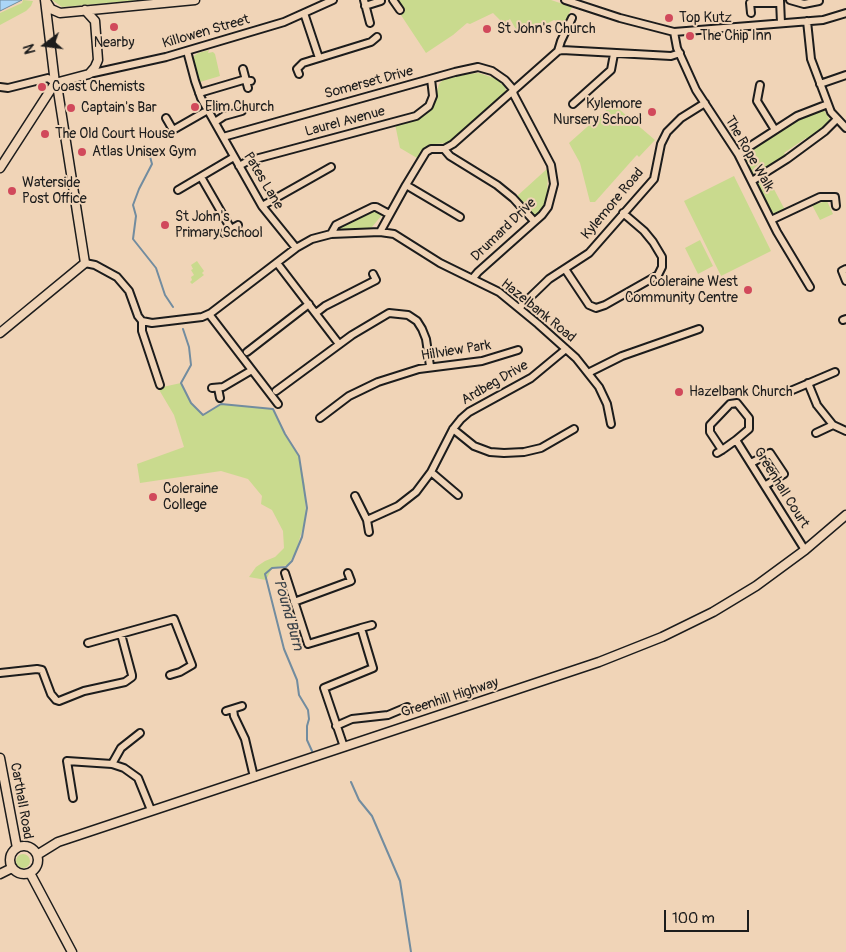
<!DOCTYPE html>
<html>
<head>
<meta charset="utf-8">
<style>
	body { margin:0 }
	#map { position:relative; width:846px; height:952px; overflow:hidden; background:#f0d4b7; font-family:Pangolin,sans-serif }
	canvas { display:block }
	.north { position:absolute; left:20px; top:20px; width:50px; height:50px; -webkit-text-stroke:4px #f0d4b7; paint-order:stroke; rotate:255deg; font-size:14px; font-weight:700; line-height:20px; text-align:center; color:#1c1c1c }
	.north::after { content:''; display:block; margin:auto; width:18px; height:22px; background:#1c1c1c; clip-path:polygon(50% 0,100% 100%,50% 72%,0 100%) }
	.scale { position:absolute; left:664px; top:910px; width:85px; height:22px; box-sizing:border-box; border:2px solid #1c1c1c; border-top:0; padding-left:6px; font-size:15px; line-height:18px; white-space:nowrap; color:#1c1c1c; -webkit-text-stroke:4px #f0d4b7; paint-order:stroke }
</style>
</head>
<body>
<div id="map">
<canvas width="846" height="952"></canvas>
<div class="north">N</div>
<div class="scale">100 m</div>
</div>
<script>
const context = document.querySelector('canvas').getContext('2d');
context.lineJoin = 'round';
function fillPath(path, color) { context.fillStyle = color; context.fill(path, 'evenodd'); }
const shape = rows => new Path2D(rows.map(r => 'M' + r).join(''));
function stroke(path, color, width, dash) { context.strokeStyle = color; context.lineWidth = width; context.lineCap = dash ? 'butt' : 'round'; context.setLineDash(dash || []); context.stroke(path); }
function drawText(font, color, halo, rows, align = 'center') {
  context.font = font + ' Pangolin,sans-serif'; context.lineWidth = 4; context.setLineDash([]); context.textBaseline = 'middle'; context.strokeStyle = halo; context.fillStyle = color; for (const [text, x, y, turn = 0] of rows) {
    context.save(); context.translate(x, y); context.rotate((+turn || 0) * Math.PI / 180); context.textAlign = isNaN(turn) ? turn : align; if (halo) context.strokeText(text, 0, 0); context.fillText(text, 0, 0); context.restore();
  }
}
fillPath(shape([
	[23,0,33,1,31,6,26,11,0,25,0,13,22,3],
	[52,0,141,0,62,7],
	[391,0,551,0,572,7,564,24,554,20,536,29,518,33,510,19,504,24,493,13,470,24,467,23,453,35,426,53],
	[209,50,208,53,213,52,215,54,220,76,200,82,194,62,194,56,198,53],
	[479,73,497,79,505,87,506,91,449,143,434,144,426,146,421,151,417,158,400,148,395,124,426,115,434,103,439,84,443,80,467,74],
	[613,104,655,140,639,157,637,155,635,157,595,202,590,202,580,163,569,143],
	[824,110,830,120,829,124,808,141,806,138,784,153,787,158,762,172,754,174,750,171,744,157,748,150,792,122],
	[548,168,547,202,540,212,535,215,532,214,516,197],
	[734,176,771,251,721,276,684,201],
	[767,176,785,210,775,214,771,212,758,185,759,181],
	[827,201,833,214,820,220,812,205],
	[376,209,382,215,372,227,366,229,337,229,338,226],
	[700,240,713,266,698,274,685,248],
	[197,261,204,271,202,273,204,275,192,284,190,282,192,280,191,277,194,275,191,270,193,269,191,265],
	[181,383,191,403,203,415,221,404,273,409,285,434,299,456,305,486,306,517,296,551,288,565,272,568,266,580,249,577,256,567,265,561,275,557,284,548,283,531,272,510,261,504,262,496,248,479,221,471,140,483,137,464,184,447,174,415,158,388],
	'16 861a7 7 0 1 1 14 0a7 7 0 1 1-14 0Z'
]), '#c9da8e');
const water = shape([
	[0,0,22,0,0,11,0,0]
]);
fillPath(water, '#abd6f7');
stroke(water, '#728c9f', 1);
stroke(shape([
	[149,153,152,164,139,189,133,205,136,216,133,239,156,268,165,295,173,307],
	[183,329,189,347,191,365,181,383,191,403,203,415,221,404,273,409,285,434,299,456,307,508,302,537,292,561,286,567,272,568,265,574,284,649,297,680,299,695,308,710,309,719,307,726,307,740,312,751],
	[351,782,359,800,372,816,400,881,411,952]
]), '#728c9f', 2);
const minor = shape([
	[364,0,370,23],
	[393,0,400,10],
	[565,0,620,18,674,32,823,20,846,13],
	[780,0,781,23],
	[790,0,804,4,819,1],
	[365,6,381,1],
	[304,13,319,58],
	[751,13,750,3,780,3],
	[807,21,811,59,831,112,846,128],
	[674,32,677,48,696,90,738,154,777,232,810,287],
	[187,51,195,81,201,98,262,206,296,248],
	[558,51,561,41,572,18],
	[243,69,248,88],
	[89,74,166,57,284,22,333,0],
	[299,74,297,69,303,63,371,42,377,37],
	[820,84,846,75],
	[760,85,757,101,775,130],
	[0,87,8,88,48,78,55,83],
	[199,93,243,80,251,81],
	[573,104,611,70,614,54],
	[166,118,173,130,208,110],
	[215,122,224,116,242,111],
	[223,137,455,72,478,67,492,71,505,80,512,88,514,95,551,165,554,184,548,207,542,215,478,272,473,278],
	[444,149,453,144,558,51,562,50,671,56,680,53],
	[738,154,797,116,828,104],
	[239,166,248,161,416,116,429,106,433,96,431,79],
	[201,177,231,229],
	[752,181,787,159,825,131,837,119],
	[406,185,460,217],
	[178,190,234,157],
	[262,206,331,167],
	[771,220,820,197,835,197,836,206],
	[380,232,406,185,426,152,431,149,444,149,450,156,497,185,513,198,534,221],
	[224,233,238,225],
	[331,234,336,225,373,207,376,207,389,214],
	[85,263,95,265,117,277,129,291,138,316,142,321,152,323,202,317,211,313,296,248,312,239,331,234,380,232,394,234,440,263,499,292,538,324,576,358,599,387,607,404,611,424],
	[277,263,339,344],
	[565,269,589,305,596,308,605,305,658,275,662,267,662,257,653,242,644,231,623,213],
	[846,269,842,271,846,281],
	[519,308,549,279,589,253,654,179,661,144,667,132,681,118,705,103],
	[316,313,325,306,376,280,373,274],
	[209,314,278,404],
	[843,320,846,319],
	[142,321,142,331,160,385],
	[247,352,309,304],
	[588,373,622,356,699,329],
	[808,383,817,405,833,425,846,431],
	[212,388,223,387,252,370],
	[218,388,220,398],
	[276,391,352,335,389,313,408,315,417,321,422,329,426,339,430,366],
	[788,392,835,372],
	[320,418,349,396,378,382,419,369,482,361,518,350],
	[453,429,474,446,490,452,504,453,524,452,541,448,574,429],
	[816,433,833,425],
	[736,440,805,550],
	[717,453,722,450,736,440,749,429,749,418,737,403,730,404,710,425,710,432,722,450],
	[751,463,770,453,784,474,766,485],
	[431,472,458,495],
	[355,496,367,520,369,532],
	[367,520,398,506,416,492,431,472,453,429,461,419,469,412,531,378,566,349],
	[285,573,308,644,361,628,373,668,324,688,344,747],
	[294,602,351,581,348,573],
	[361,628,372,625],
	[88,643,174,619,192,665,180,672,170,675],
	[0,673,37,669,42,670,51,694,56,700,59,701,84,691,125,682,132,677,132,675,121,634],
	[233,709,234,716,245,739,254,777],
	[226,711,242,706],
	[336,726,352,719,388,715,407,707],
	[112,764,121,748,140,733],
	[73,798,67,761,112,764,124,768,138,778,151,810]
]);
const major = shape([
	[46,1,51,9,60,13,195,0],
	[55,83,89,74,95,67,98,60,95,21,85,10],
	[0,168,55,83],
	[0,333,85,263,58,91,55,83,45,0],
	[0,758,17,848],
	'10 860a14 14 0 1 1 28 0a14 14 0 1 1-28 0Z',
	[37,855,58,842,599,662,662,637,713,612,756,586,805,550,846,515],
	[30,873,72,952],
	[0,874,12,868]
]);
stroke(minor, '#1c1c1c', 10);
stroke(major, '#1c1c1c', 11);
stroke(minor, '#f0d4b7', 6);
stroke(major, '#f0d4b7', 8);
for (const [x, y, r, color] of [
	[669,18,5,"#d1495b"],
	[114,27,5,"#d1495b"],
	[487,29,5,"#d1495b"],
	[690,36,5,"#d1495b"],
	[42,87,5,"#d1495b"],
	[195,107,5,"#d1495b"],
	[71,108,5,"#d1495b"],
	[652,112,5,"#d1495b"],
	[45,134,5,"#d1495b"],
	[82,152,5,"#d1495b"],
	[12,191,5,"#d1495b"],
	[165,225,5,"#d1495b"],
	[748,290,5,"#d1495b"],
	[679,392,5,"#d1495b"],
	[153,497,5,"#d1495b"]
]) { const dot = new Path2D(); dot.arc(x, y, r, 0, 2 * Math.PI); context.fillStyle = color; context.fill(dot); stroke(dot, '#f0d4b7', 2); }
drawText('14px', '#1c1c1c', '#f0d4b7', [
	["Top Kutz",679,18],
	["St John's Church",497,29],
	["The Chip Inn",700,36],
	["Nearby",114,43,"center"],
	["Coast Chemists",52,87],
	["Kylemore",642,104,"right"],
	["Nursery School",642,120,"right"],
	["Elim Church",205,107],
	["Captain's Bar",81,108],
	["The Old Court House",55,134],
	["Atlas Unisex Gym",92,152],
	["Waterside",22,183],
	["Post Office",22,199],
	["St John's",175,217],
	["Primary School",175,233],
	["Coleraine West",738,282,"right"],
	["Community Centre",738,298,"right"],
	["Hazelbank Church",689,392],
	["Coleraine",163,489],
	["College",163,505]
], 'left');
drawText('14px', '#1c1c1c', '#f0d4b7', [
	["Killowen Street",206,32,-16],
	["Somerset Drive",369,83,-15],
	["Laurel Avenue",345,122,-15],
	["The Rope Walk",749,154,60],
	["Pates Lane",263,181,59],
	["Kylemore Road",613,204,-50],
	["Drumard Drive",504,230,-44],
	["Hazelbank Road",538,311,39],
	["Hillview Park",456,351,-9],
	["Ardbeg Drive",495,383,-30],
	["Greenhall Court",781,488,58],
	["Greenhill Highway",450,698,-18],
	["Carthall Road",21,801,80]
]);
drawText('italic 15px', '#394148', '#f0d4b7', [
	["Pound Burn",288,615,74]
]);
</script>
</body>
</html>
